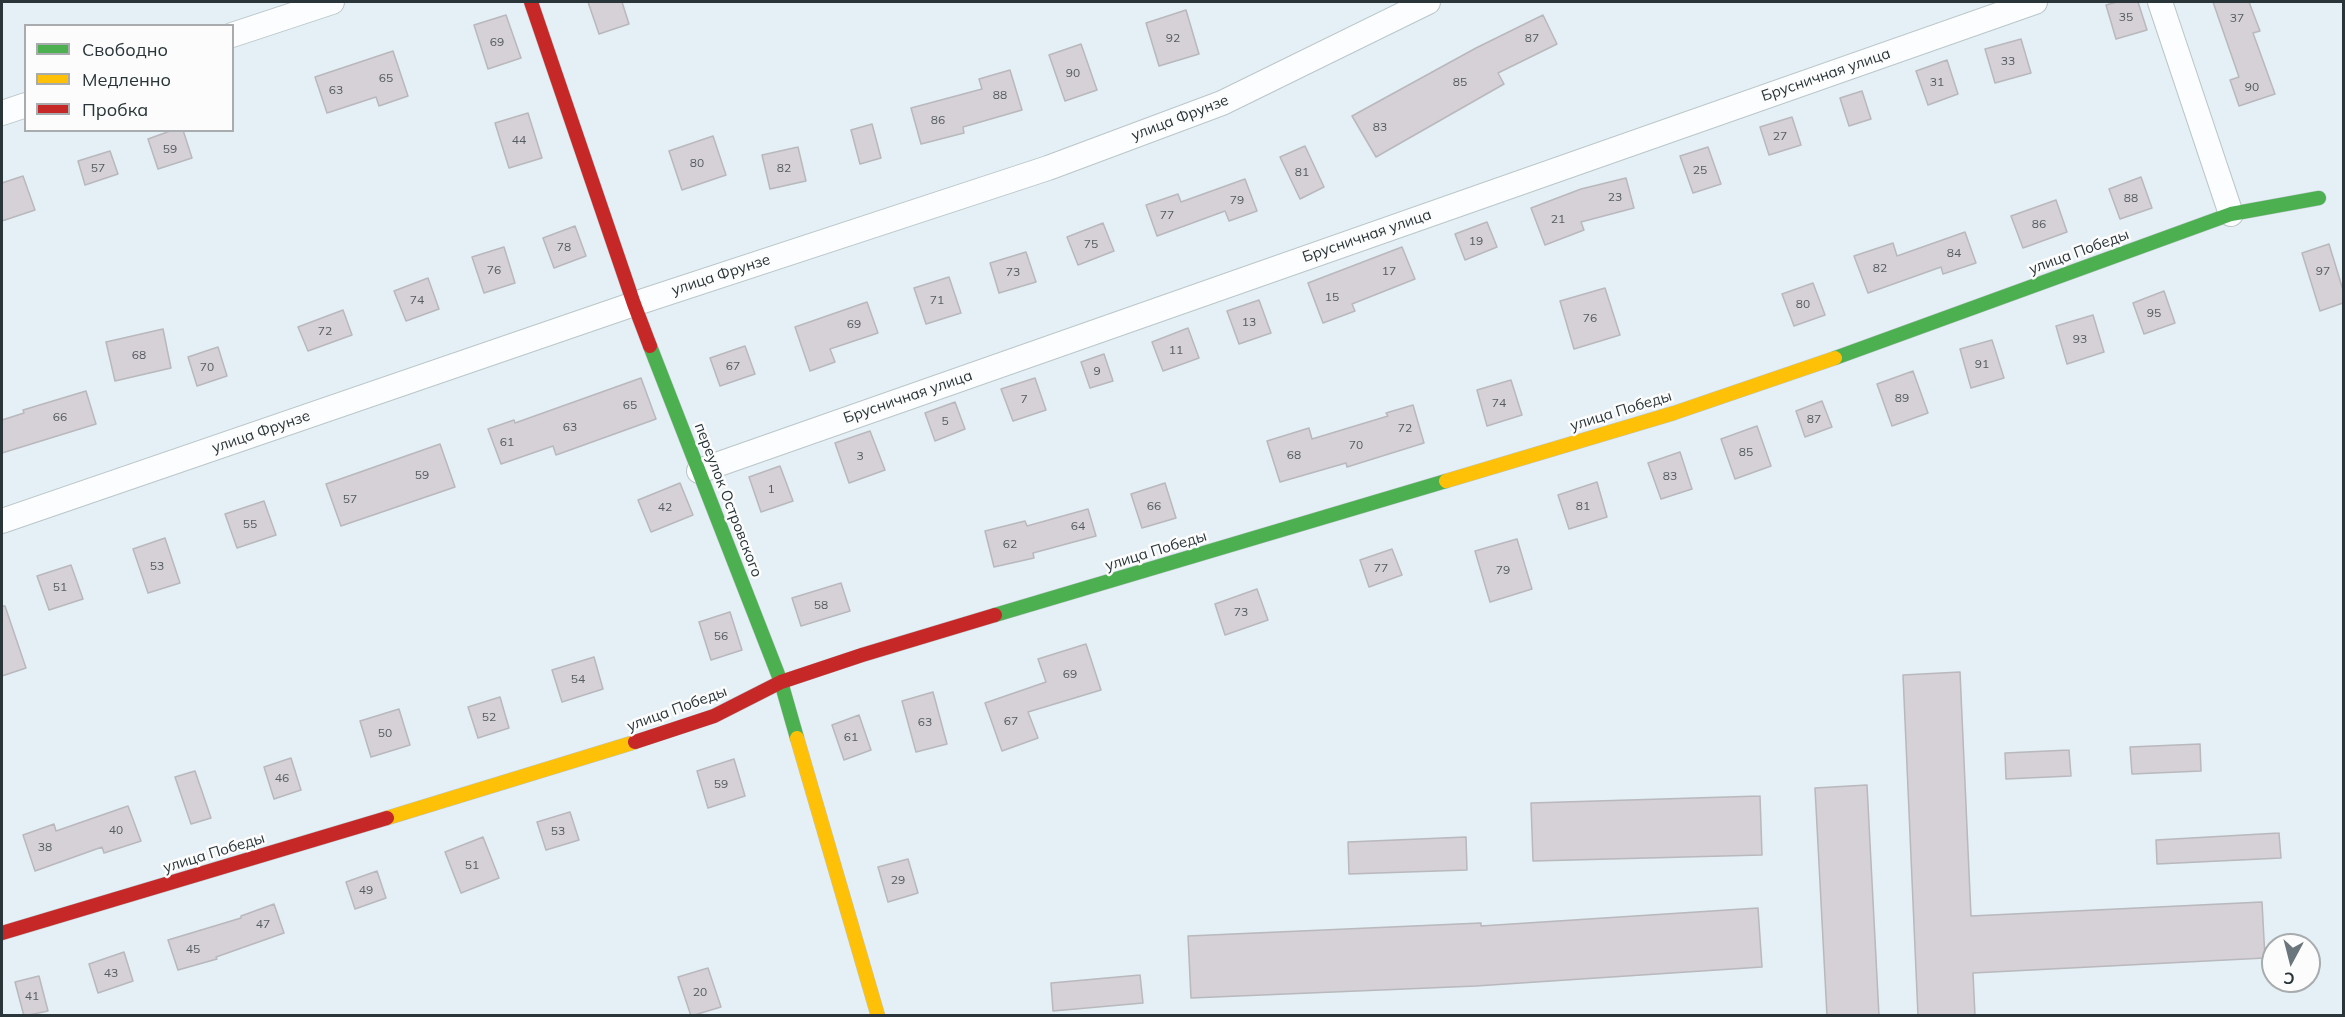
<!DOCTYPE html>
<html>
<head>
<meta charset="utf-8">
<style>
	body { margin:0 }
	#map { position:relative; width:2345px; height:1017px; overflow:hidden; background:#e4f0f5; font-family:Mulish,sans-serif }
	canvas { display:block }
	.frame { position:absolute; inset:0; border:3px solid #293539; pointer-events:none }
	.legend { position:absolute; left:24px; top:24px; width:210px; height:108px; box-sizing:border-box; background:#fcfcfc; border:2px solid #a8acae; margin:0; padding:8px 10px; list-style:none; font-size:18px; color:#293539 }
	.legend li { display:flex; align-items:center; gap:12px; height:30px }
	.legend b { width:30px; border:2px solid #a8acae }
	.north { position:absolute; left:2261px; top:933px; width:60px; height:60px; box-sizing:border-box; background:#fcfcfc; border:2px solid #a8acae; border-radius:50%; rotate:187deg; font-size:16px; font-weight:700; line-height:24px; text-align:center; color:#293539 }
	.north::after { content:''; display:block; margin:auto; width:21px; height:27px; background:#6a767b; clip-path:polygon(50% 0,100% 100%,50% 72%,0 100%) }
</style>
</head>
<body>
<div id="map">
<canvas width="2345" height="1017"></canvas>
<div class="frame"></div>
<ul class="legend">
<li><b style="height:8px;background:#4caf50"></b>Свободно</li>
<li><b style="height:8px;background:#ffc107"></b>Медленно</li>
<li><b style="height:8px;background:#c62828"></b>Пробка</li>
</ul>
<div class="north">С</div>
</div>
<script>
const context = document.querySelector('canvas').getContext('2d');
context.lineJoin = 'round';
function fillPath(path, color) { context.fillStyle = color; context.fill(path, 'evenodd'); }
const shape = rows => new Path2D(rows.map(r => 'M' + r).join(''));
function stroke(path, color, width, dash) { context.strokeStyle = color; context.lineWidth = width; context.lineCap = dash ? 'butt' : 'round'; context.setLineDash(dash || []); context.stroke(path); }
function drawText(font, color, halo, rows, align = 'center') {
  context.font = font + ' Mulish,sans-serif'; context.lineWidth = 5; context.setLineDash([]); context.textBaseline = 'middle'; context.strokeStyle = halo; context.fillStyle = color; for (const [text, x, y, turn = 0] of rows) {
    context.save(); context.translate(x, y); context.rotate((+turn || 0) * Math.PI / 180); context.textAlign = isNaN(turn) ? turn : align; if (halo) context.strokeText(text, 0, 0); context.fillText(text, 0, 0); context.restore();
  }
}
const building = shape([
	[588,2,622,2,629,24,599,34,588,2],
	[2117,2,2138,2,2147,30,2116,39,2106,5,2117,2],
	[2213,2,2249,2,2260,31,2253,33,2275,94,2239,106,2230,80,2239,77,2213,2],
	[1186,10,1199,54,1159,66,1146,23,1186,10],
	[506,15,521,58,488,69,474,25,506,15],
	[1543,15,1557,44,1498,73,1504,84,1376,157,1352,116,1476,48,1543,15],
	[2021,39,2031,73,1995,83,1985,49,2021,39],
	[1081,44,1097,90,1065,101,1049,55,1081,44],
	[393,51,408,96,379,106,376,97,327,113,315,77,393,51],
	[1947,60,1958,94,1928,105,1916,71,1947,60],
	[1010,70,1022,110,963,127,964,133,921,144,911,108,982,89,979,79,1010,70],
	[1862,91,1871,119,1849,126,1840,98,1862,91],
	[528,113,542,158,509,168,495,123,528,113],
	[1792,117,1801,145,1769,155,1760,127,1792,117],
	[872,124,881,158,860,164,851,130,872,124],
	[173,130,183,130,192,158,158,169,148,139,173,130],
	[713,136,726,175,682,190,669,151,713,136],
	[1305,146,1324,187,1300,199,1280,157,1305,146],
	[798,147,806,181,770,189,762,155,798,147],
	[1708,147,1721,184,1693,193,1680,156,1708,147],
	[110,151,118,174,85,185,78,161,110,151],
	[23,176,35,210,2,221,2,183,23,176],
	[2141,177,2152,208,2120,219,2109,189,2141,177],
	[1626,178,1634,208,1581,222,1584,230,1545,245,1531,208,1581,189,1626,178],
	[1245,179,1257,211,1229,221,1225,211,1157,236,1146,205,1178,194,1181,202,1245,179],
	[2056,200,2067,232,2023,248,2011,216,2056,200],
	[1487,222,1497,247,1465,260,1455,234,1487,222],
	[1103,223,1114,251,1078,265,1067,237,1103,223],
	[575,226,586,256,554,268,543,238,575,226],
	[1965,232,1976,263,1943,274,1941,267,1868,293,1854,256,1893,243,1897,256,1965,232],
	[2329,244,2343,290,2343,303,2320,311,2302,253,2329,244],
	[504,247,515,283,484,293,472,257,504,247],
	[1402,247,1415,279,1352,304,1355,311,1323,323,1308,283,1402,247],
	[1026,252,1036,282,999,293,990,263,1026,252],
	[949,277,961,313,926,324,914,288,949,277],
	[428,278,439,309,406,321,394,291,428,278],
	[1813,283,1825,315,1794,326,1782,294,1813,283],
	[1605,288,1620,335,1574,349,1560,301,1605,288],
	[2164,291,2175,323,2144,334,2133,303,2164,291],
	[1259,300,1271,333,1239,344,1227,311,1259,300],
	[867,302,878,333,830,349,835,362,810,371,795,327,867,302],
	[343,310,352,335,308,351,298,327,343,310],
	[2093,315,2104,352,2067,364,2056,326,2093,315],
	[1188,328,1199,358,1163,371,1152,342,1188,328],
	[163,329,171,368,115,381,106,342,163,329],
	[1992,340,2004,378,1971,388,1960,349,1992,340],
	[745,346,755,374,720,386,710,358,745,346],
	[218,347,227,376,197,386,188,357,218,347],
	[1104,354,1113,381,1090,388,1081,362,1104,354],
	[1913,371,1928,413,1892,426,1877,384,1913,371],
	[641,378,656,419,556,455,553,446,501,464,488,429,514,420,515,423,641,378],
	[1035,378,1046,410,1013,421,1001,389,1035,378],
	[1511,380,1522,415,1487,426,1477,390,1511,380],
	[86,391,96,424,2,453,2,420,24,413,23,410,86,391],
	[1822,401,1832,427,1805,437,1796,411,1822,401],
	[955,402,965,429,935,441,925,413,955,402],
	[1413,405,1424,443,1347,467,1346,463,1280,482,1267,441,1309,428,1312,439,1388,416,1386,413,1413,405],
	[1757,426,1771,466,1735,479,1721,439,1757,426],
	[870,431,885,470,849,483,835,443,870,431],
	[440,444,455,487,341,526,326,484,440,444],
	[1680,452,1692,489,1661,499,1648,463,1680,452],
	[780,466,793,501,761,512,749,477,780,466],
	[1597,482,1607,517,1569,529,1558,495,1597,482],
	[680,483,693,515,651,532,638,500,680,483],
	[1165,483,1176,518,1142,528,1131,494,1165,483],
	[264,501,276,535,237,548,225,514,264,501],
	[1088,509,1096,536,1033,553,1034,558,994,567,985,531,1025,521,1027,526,1088,509],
	[165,538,180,583,148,593,133,549,165,538],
	[1517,539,1532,589,1490,602,1475,551,1517,539],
	[1392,549,1402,575,1369,587,1360,560,1392,549],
	[71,565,83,599,49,610,37,576,71,565],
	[841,583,850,611,801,626,792,598,841,583],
	[1257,589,1268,620,1225,635,1215,604,1257,589],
	[2,606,5,606,26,668,2,676,2,606],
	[730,612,742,650,711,660,699,622,730,612],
	[1086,644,1101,690,1028,712,1038,738,1002,751,985,703,1046,682,1038,659,1086,644],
	[594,657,603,689,562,702,552,670,594,657],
	[1960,672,1971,916,2262,902,2265,958,1973,973,1975,1016,1918,1016,1903,675,1960,672],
	[933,692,947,744,916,752,902,701,933,692],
	[500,697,509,728,478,738,468,707,500,697],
	[399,709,410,745,371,757,360,721,399,709],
	[859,715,871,750,844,760,832,725,859,715],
	[2200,744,2201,771,2132,774,2130,747,2200,744],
	[2069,750,2071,776,2006,779,2005,753,2069,750],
	[291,758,301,790,274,799,264,767,291,758],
	[734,759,745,796,708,808,697,771,734,759],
	[195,771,211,818,191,824,175,777,195,771],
	[1867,785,1879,1016,1827,1016,1815,788,1867,785],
	[1760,796,1762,855,1533,861,1531,803,1760,796],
	[128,806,141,841,104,853,102,847,35,871,23,835,54,824,56,831,128,806],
	[570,812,579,840,546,850,537,822,570,812],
	[2279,833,2281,858,2157,864,2156,840,2279,833],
	[483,837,499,878,461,893,445,852,483,837],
	[1466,837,1467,870,1349,874,1348,842,1466,837],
	[908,859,918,893,888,902,878,867,908,859],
	[377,871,386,898,355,909,346,882,377,871],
	[274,904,284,933,216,957,217,959,178,970,168,940,241,918,241,916,274,904],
	[1758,908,1762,967,1476,986,1191,998,1188,936,1481,923,1481,926,1758,908],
	[124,952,133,981,98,993,89,964,124,952],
	[708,968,721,1007,691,1016,678,977,708,968],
	[1140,975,1143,1003,1053,1011,1051,983,1140,975],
	[39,976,48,1011,24,1016,15,982,39,976]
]);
fillPath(building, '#d6d0d7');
stroke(building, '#b8b8bd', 1.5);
const street = shape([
	[2160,2,2231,214],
	[232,35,332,2],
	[2,113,26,105],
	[699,471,2035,2],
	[2,521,634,304,1048,168,1222,103,1428,2]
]);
const fast = shape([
	[650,346,781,682,797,738],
	[1835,358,2231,214,2319,198],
	[995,615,1446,481]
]);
const slow = shape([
	[1446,481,1674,413,1835,358],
	[797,738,878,1016],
	[387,818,635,742]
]);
const jam = shape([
	[531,2,634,304,650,346],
	[635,742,714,716,781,682,862,655,995,615],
	[2,933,387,818]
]);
stroke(street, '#bbc6ca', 26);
stroke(fast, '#bbc6ca', 15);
stroke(slow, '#bbc6ca', 15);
stroke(jam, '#bbc6ca', 15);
stroke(street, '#fbfdfe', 24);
stroke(fast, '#4caf50', 14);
stroke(slow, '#ffc107', 14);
stroke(jam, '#c62828', 14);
drawText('12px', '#545c60', null, [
	["35",2126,17],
	["37",2237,18],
	["92",1173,38],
	["87",1532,38],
	["69",497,42],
	["33",2008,61],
	["90",1073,73],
	["65",386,78],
	["85",1460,82],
	["31",1937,82],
	["90",2252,87],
	["63",336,90],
	["88",1000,95],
	["86",938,120],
	["83",1380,127],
	["27",1780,136],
	["44",519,140],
	["59",170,149],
	["80",697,163],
	["57",98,168],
	["82",784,168],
	["25",1700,170],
	["81",1302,172],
	["23",1615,197],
	["88",2131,198],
	["79",1237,200],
	["77",1167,215],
	["21",1558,219],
	["86",2039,224],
	["19",1476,241],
	["75",1091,244],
	["78",564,247],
	["84",1954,253],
	["82",1880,268],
	["76",494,270],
	["17",1389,271],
	["97",2323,271],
	["73",1013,272],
	["15",1332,297],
	["74",417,300],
	["71",937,300],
	["80",1803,304],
	["95",2154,313],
	["76",1590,318],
	["13",1249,322],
	["69",854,324],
	["72",325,331],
	["93",2080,339],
	["11",1176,350],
	["68",139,355],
	["91",1982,364],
	["67",733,366],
	["70",207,367],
	["9",1097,371],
	["89",1902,398],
	["7",1024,399],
	["74",1499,403],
	["65",630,405],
	["66",60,417],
	["87",1814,419],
	["5",945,421],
	["63",570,427],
	["72",1405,428],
	["61",507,442],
	["70",1356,445],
	["85",1746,452],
	["68",1294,455],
	["3",860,456],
	["59",422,475],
	["83",1670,476],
	["1",771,489],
	["57",350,499],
	["66",1154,506],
	["81",1583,506],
	["42",665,507],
	["55",250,524],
	["64",1078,526],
	["62",1010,544],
	["53",157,566],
	["77",1381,568],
	["79",1503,570],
	["51",60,587],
	["58",821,605],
	["73",1241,612],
	["56",721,636],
	["69",1070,674],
	["54",578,679],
	["52",489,717],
	["67",1011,721],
	["63",925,722],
	["50",385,733],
	["61",851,737],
	["46",282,778],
	["59",721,784],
	["40",116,830],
	["53",558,831],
	["38",45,847],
	["51",472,865],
	["29",898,880],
	["49",366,890],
	["47",263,924],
	["45",193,949],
	["43",111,973],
	["20",700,992],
	["41",32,996]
]);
drawText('15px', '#293539', '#fcfcfc', [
	["Брусничная улица",1826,75,-19],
	["улица Фрунзе",1180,118,-21],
	["Брусничная улица",1367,236,-19],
	["улица Победы",2079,252,-20],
	["улица Фрунзе",721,275,-18],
	["Брусничная улица",908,397,-19],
	["улица Победы",1621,411,-17],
	["улица Фрунзе",261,432,-19],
	["переулок Островского",728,500,69],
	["улица Победы",1156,551,-17],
	["улица Победы",677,709,-20],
	["улица Победы",214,853,-17]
]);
</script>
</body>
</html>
